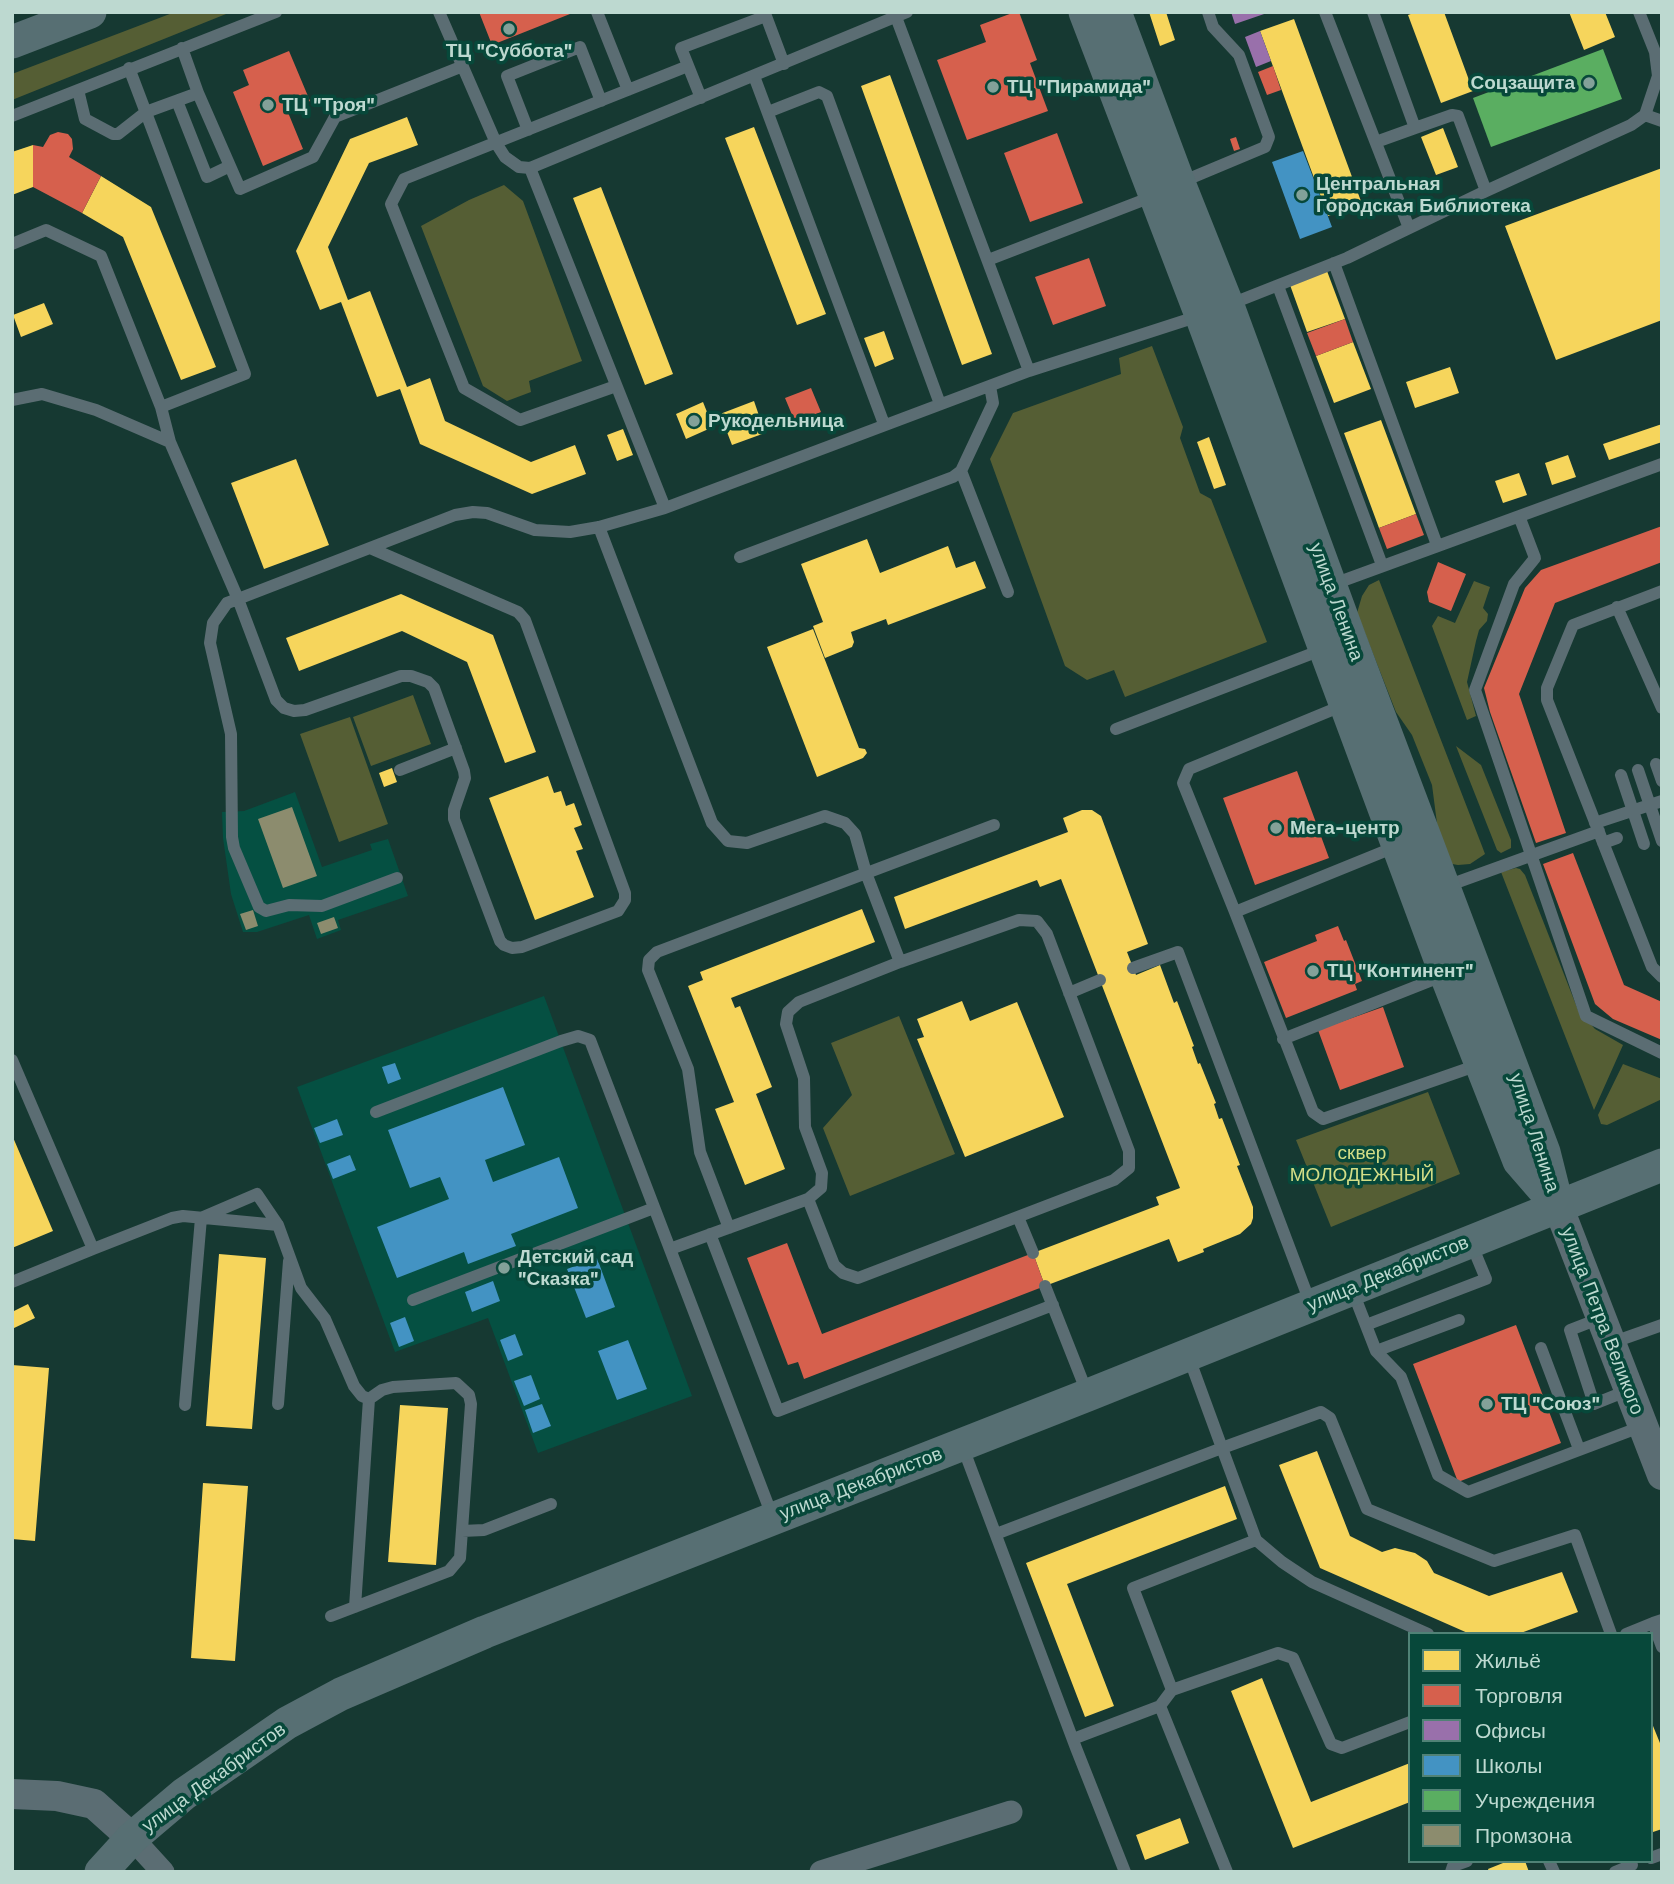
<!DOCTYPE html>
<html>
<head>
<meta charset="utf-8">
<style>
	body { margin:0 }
	#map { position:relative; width:1674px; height:1884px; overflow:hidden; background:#163932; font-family:"Work Sans",sans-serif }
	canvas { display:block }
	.frame { position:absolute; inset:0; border:14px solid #bdd9d0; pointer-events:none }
	.legend { position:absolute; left:1408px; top:1632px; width:245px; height:231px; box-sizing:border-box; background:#07483a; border:2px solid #508276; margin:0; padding:9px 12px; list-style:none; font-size:21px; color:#bdd9d0 }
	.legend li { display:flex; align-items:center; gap:14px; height:35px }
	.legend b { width:35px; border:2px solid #508276 }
</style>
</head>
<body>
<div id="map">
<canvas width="1674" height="1884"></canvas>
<div class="frame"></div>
<ul class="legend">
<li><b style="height:19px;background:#f6d55c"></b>Жильё</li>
<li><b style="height:19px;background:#d6604d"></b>Торговля</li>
<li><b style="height:19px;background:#9970ab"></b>Офисы</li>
<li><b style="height:19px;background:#4393c3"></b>Школы</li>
<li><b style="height:19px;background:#5aae61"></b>Учреждения</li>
<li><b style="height:19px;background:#8c8c6e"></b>Промзона</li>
</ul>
</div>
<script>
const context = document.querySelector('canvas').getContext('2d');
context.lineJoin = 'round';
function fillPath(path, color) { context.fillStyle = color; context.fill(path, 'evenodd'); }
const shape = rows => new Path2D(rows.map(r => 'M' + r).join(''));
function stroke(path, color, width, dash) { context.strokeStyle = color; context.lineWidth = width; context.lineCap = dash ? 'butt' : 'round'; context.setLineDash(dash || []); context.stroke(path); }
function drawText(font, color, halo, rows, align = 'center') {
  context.font = font + ' "Work Sans",sans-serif'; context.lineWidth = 7; context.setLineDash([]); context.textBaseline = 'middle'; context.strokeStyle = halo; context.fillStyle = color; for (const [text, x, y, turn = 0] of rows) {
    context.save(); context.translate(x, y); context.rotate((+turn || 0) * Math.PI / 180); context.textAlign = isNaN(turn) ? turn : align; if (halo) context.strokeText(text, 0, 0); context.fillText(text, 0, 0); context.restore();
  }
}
fillPath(shape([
	[295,792,322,867,372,850,370,844,388,839,408,896,338,920,341,930,317,939,309,915,257,932,243,932,231,894,223,838,222,812,244,811],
	[544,996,692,1396,538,1453,488,1318,395,1352,297,1087]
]), '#055042');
fillPath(shape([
	[175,12,231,12,12,100,12,74],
	[504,185,523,201,582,361,529,381,531,392,507,401,483,386,421,226,469,200],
	[1152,346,1183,427,1180,438,1200,493,1211,499,1267,642,1125,697,1114,670,1087,680,1065,666,990,459,1013,413,1121,374,1119,358],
	[1379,580,1482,846,1485,854,1470,864,1458,865,1452,864,1438,831,1432,785,1412,735,1396,712,1357,613,1362,596,1369,585],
	[1474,581,1490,587,1483,608,1488,614,1487,621,1479,630,1476,641,1467,682,1476,716,1467,720,1432,626,1438,616,1455,623],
	[413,695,431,744,371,766,353,717],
	[350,717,388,824,339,842,300,734],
	[1456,746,1481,765,1511,840,1511,848,1501,853,1497,850],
	[1516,868,1520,869,1525,875,1578,1010,1595,1029,1623,1045,1594,1110,1501,872],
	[899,1016,955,1154,850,1196,823,1128,852,1095,831,1043],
	[1623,1064,1662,1079,1662,1099,1607,1125,1601,1124,1598,1115],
	[1428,1092,1460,1174,1331,1227,1296,1140]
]), '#555e34');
fillPath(shape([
	[1149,12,1166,12,1175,40,1160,46],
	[1416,12,1444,12,1473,91,1441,103,1408,15],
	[1569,12,1605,12,1615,37,1584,50],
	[1294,19,1362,204,1328,216,1260,31],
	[890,75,992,354,962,365,861,86],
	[407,117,418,145,369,163,328,247,348,300,370,291,407,387,430,378,445,421,531,462,575,445,586,474,532,494,420,444,400,389,377,397,341,302,320,310,296,251,350,139],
	[754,127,826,314,797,325,725,138],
	[1443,128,1458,167,1436,175,1421,137],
	[33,145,33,187,12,195,12,152],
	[1662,168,1662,320,1556,360,1505,226],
	[101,176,151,207,216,367,181,380,123,237,82,213],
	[601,187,673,374,645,385,573,198],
	[1327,271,1345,319,1307,332,1290,285],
	[44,303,53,324,21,337,13,315],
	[884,331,894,359,875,367,864,338],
	[1353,342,1371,389,1334,403,1316,356],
	[1450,367,1459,393,1415,408,1406,382],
	[754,401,765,433,732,445,720,414],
	[703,402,713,427,686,439,676,414],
	[1381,420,1416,514,1379,528,1344,433],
	[1662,424,1662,442,1609,460,1603,444],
	[623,429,633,455,617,461,607,435],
	[1209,437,1226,485,1214,489,1197,442],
	[1568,455,1576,477,1552,485,1545,463],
	[296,459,329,545,264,569,231,483],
	[1519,473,1527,495,1503,503,1495,481],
	[867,539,880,573,948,546,956,568,975,561,986,588,888,625,886,619,851,632,854,642,852,647,825,658,813,626,823,622,801,564],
	[401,594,493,635,536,752,505,763,467,662,402,631,299,671,286,638],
	[813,629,859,748,865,749,867,753,863,758,817,777,767,647],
	[392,768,397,782,384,787,379,773],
	[548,776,554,793,561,791,566,806,574,803,582,825,574,828,583,849,576,851,594,897,535,920,489,798],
	[1082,810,1092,810,1101,816,1148,944,1127,952,1136,975,1160,965,1174,1003,1177,1001,1194,1046,1192,1047,1198,1064,1200,1063,1216,1103,1214,1104,1219,1119,1222,1118,1240,1165,1237,1166,1253,1207,1253,1218,1251,1224,1240,1234,1203,1249,1204,1252,1178,1262,1169,1239,1045,1286,1033,1253,1159,1205,1156,1197,1180,1188,1061,879,1040,887,1037,880,905,929,894,897,1068,832,1063,818],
	[862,909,875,942,731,998,735,1008,740,1006,772,1087,756,1094,785,1169,745,1185,715,1109,734,1102,688,986,703,980,700,972],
	[962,1001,970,1021,1017,1002,1064,1117,965,1157,917,1039,924,1037,917,1019],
	[12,1135,53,1231,12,1248],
	[219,1254,266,1258,252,1429,206,1426],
	[28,1304,35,1318,12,1329,12,1312],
	[12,1365,49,1368,35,1541,12,1539],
	[400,1405,448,1408,436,1565,388,1562],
	[1317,1451,1350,1536,1382,1552,1395,1548,1415,1553,1427,1561,1434,1573,1489,1596,1562,1572,1578,1612,1518,1634,1470,1634,1320,1568,1279,1465],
	[203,1483,248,1486,235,1661,191,1658],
	[1225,1486,1237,1519,1067,1584,1114,1706,1085,1717,1026,1563],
	[1262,1678,1311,1802,1410,1763,1410,1802,1293,1848,1231,1691],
	[1651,1721,1662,1748,1662,1829,1653,1832],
	[1180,1818,1189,1843,1145,1860,1136,1835],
	[1508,1861,1525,1861,1529,1872,1489,1872,1488,1869]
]), '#f6d55c');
fillPath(shape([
	[479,12,575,12,492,45],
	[1015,12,1019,12,1037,60,1030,63,1048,111,967,140,937,60,986,42,980,25],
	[289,51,310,101,287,110,303,149,263,166,233,92,249,85,243,70],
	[1273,66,1281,90,1267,95,1258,72],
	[58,132,68,134,72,139,73,149,69,157,101,176,82,213,33,187,33,145,43,147,50,135],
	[1057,133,1083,203,1030,222,1004,153],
	[1236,137,1240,149,1234,151,1230,139],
	[1089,258,1106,306,1053,325,1035,277],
	[1345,319,1353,342,1316,356,1307,333],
	[811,388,821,412,795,422,785,398],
	[1416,514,1424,535,1387,549,1379,528],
	[1662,526,1662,562,1555,603,1519,694,1566,833,1536,843,1490,712,1484,688,1525,588,1541,570],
	[1438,562,1466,574,1451,611,1429,602,1427,592],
	[1297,771,1329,858,1255,885,1223,798],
	[1573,853,1624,985,1662,1002,1662,1040,1613,1019,1595,1004,1543,864],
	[1338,926,1344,941,1346,940,1362,981,1355,984,1357,990,1286,1018,1264,962,1317,941,1315,935],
	[1383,1007,1404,1067,1340,1090,1318,1030],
	[787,1243,822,1334,1033,1253,1045,1286,804,1379,798,1362,788,1365,747,1258],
	[1516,1325,1561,1443,1458,1482,1413,1364]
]), '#d6604d');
fillPath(shape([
	[1231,12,1267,12,1267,13,1235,24],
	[1260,31,1271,61,1256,67,1245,37]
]), '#9970ab');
fillPath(shape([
	[1303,151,1332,227,1300,239,1272,162],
	[395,1063,401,1079,388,1084,382,1067],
	[503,1087,525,1145,485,1160,493,1182,559,1157,578,1208,511,1234,516,1246,468,1264,464,1252,397,1278,377,1227,449,1199,440,1177,410,1188,388,1130],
	[337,1119,343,1135,320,1143,314,1128],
	[350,1155,356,1170,333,1179,327,1164],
	[597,1258,615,1307,586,1318,567,1269],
	[493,1281,500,1301,472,1312,465,1292],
	[405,1317,414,1341,399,1347,390,1323],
	[515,1334,523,1355,508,1361,500,1340],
	[628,1340,647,1389,617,1400,598,1351],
	[531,1375,540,1399,524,1406,514,1381],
	[542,1404,551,1426,533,1433,525,1410]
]), '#4393c3');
fillPath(shape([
	[1603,49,1622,99,1491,147,1473,98]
]), '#5aae61');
fillPath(shape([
	[292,807,317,876,283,888,258,819],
	[253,910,258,926,246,930,240,914],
	[334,917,338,928,321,934,317,923]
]), '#8c8c6e');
stroke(shape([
	[439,12,496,143,505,157,519,167,530,168,907,12],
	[597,12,628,90],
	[1325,12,1409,228],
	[1373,12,1415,128,1376,142],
	[896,17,1029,371],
	[129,68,245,374,161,407,170,442,238,599,455,515,473,512,487,513,535,530,570,532,599,527,665,508,1029,371,1199,316],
	[754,76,884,424],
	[78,90,85,119,113,134,118,134,146,112,198,93,182,48],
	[198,93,240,189,313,157,335,117,463,66],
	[701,98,681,48,766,16,784,64],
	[177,101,207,177,230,166],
	[768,112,819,92,827,96,940,404],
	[1645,115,1662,121],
	[12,116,276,12],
	[1415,128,1452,115,1458,116,1486,191],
	[528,130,507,76,580,47,601,101],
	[530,168,665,508],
	[1179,183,1265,147,1269,137,1239,55,1213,27,1208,12],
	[12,244,46,230,101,256,161,407],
	[988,260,1154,196],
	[1334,263,1437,545],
	[1278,286,1382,565],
	[1228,305,1347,258,1486,191,1631,125,1645,115,1658,76,1655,52,1639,12],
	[616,386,520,420,464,388,391,204,404,179,688,66],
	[12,400,42,394,96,410,170,442],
	[961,471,1008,592],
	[1519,516,1535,558,1514,584,1475,690,1586,1016,1662,1053],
	[599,527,712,823,728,841,747,843,825,816,845,823,855,834,866,873,900,962],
	[370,548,518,612,525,620,625,893,625,900,618,911,522,947,512,948,504,945,500,941,454,819,454,810,465,778,464,771,434,688,428,682,411,676,401,676,305,710,294,711,284,708,276,700,238,599,227,603,213,623,210,643,231,734,232,837,234,848,259,907,266,911,289,905,322,906,397,878],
	[740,557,953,477,961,471,993,403,990,386],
	[1331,585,1662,464],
	[1662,591,1573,625,1547,688,1547,700,1652,967,1662,977],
	[1617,607,1662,708],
	[1344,705,1189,769,1183,783,1235,912,1395,847],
	[1116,729,1324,649],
	[1656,764,1662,781],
	[400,770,456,748],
	[1638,770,1662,841],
	[1621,775,1644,844],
	[1595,823,1662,801],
	[1603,843,1617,838],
	[1444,887,1599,831],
	[1235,912,1313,1112,1323,1119,1481,1064],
	[1133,968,1178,952,1311,1305],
	[1069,993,1100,980],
	[1283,1039,1445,975],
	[12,1060,93,1249,12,1282],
	[376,1112,561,1041,578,1036,590,1040,670,1249],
	[1018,1217,1033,1253],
	[729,1228,700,1152,688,1069,648,970,649,960,657,952,994,825],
	[710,1234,778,1411,1053,1305],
	[93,1249,172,1218,183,1216,278,1225,301,1288,325,1319,354,1386,362,1396,369,1399],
	[1045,1286,1088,1395],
	[1353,1292,1376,1351,1401,1377,1438,1475,1468,1492,1643,1426],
	[413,1300,654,1208],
	[1601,1318,1570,1330,1594,1404,1629,1390],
	[1366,1325,1486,1279,1471,1243],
	[1611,1343,1662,1325],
	[1541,1348,1579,1449],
	[1376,1351,1459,1320],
	[1188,1355,1222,1448,1321,1412,1330,1418,1367,1509,1494,1561,1575,1535,1611,1634],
	[278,1404,289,1261],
	[185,1405,201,1218,257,1194,278,1225],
	[962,1445,1076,1748,1125,1872],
	[773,1518,670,1249,808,1199,821,1188,822,1173,805,1127,804,1078,786,1024,788,1012,799,1002,900,962,1019,920,1037,921,1047,934,1129,1151,1129,1168,1114,1180,858,1278,843,1273,834,1265,808,1199],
	[462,1531,484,1530,551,1504],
	[996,1534,1222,1448,1256,1540,1133,1588,1172,1690,1160,1706,1073,1739],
	[1256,1540,1282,1562,1312,1582,1428,1634],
	[331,1616,449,1571,460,1558,471,1404,469,1395,456,1383,393,1387,382,1390,369,1399,355,1607],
	[1662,1620,1653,1623,1662,1647],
	[1626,1634,1653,1623],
	[1172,1690,1278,1653,1293,1658,1331,1744,1342,1748,1410,1722],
	[1160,1706,1227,1872],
	[1651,1858,1662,1854],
	[1549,1861,1554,1872],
	[1451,1872,1453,1866,1467,1861],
	[1615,1872,1632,1865]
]), '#5b6d73', 12);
stroke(shape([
	[132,1838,163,1872],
	[821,1872,1011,1812]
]), '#5b6d73', 23);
stroke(shape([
	[1558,1206,1662,1475],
	[12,1794,57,1796,94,1804,132,1838]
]), '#5b6d73', 30);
stroke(shape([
	[1085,12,1201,315,1446,975,1519,1161,1558,1206],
	[1115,12,1179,183,1228,306,1350,639,1544,1152,1556,1200],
	[12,42,90,12],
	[101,1872,132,1838,184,1794,287,1723,341,1694,485,1632,1088,1395,1662,1165]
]), '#576f73', 33);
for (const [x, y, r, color] of [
	[509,29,7,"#83a199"],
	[1589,83,7,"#83a199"],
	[993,87,7,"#83a199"],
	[268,105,7,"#83a199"],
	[1302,195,7,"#83a199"],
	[694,421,7,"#83a199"],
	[1276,828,7,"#83a199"],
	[1313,971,7,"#83a199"],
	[504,1268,7,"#83a199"],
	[1487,1404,7,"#83a199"]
]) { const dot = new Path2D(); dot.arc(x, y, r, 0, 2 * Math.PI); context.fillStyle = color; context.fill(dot); stroke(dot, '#07483a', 2.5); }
drawText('bold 19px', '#bdd9d0', '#07483a', [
	["ТЦ \"Суббота\"",509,51,"center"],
	["Соцзащита",1575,83,"right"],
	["ТЦ \"Пирамида\"",1007,87],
	["ТЦ \"Троя\"",282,105],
	["Центральная",1316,184],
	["Городская Библиотека",1316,206],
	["Рукодельница",708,421],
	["Мега-центр",1290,828],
	["ТЦ \"Континент\"",1327,971],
	["Детский сад",518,1257],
	["\"Сказка\"",518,1279],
	["ТЦ \"Союз\"",1501,1404]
], 'left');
drawText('19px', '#bdd9d0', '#07483a', [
	["улица Ленина",1336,602,70],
	["улица Ленина",1534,1133,72],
	["улица Декабристов",1388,1274,-22],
	["улица Петра Великого",1602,1321,69],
	["улица Декабристов",861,1484,-21],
	["улица Декабристов",214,1778,-36]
]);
drawText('19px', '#d4de87', '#07483a', [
	["сквер",1362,1153],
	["МОЛОДЕЖНЫЙ",1362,1175]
]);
</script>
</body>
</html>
